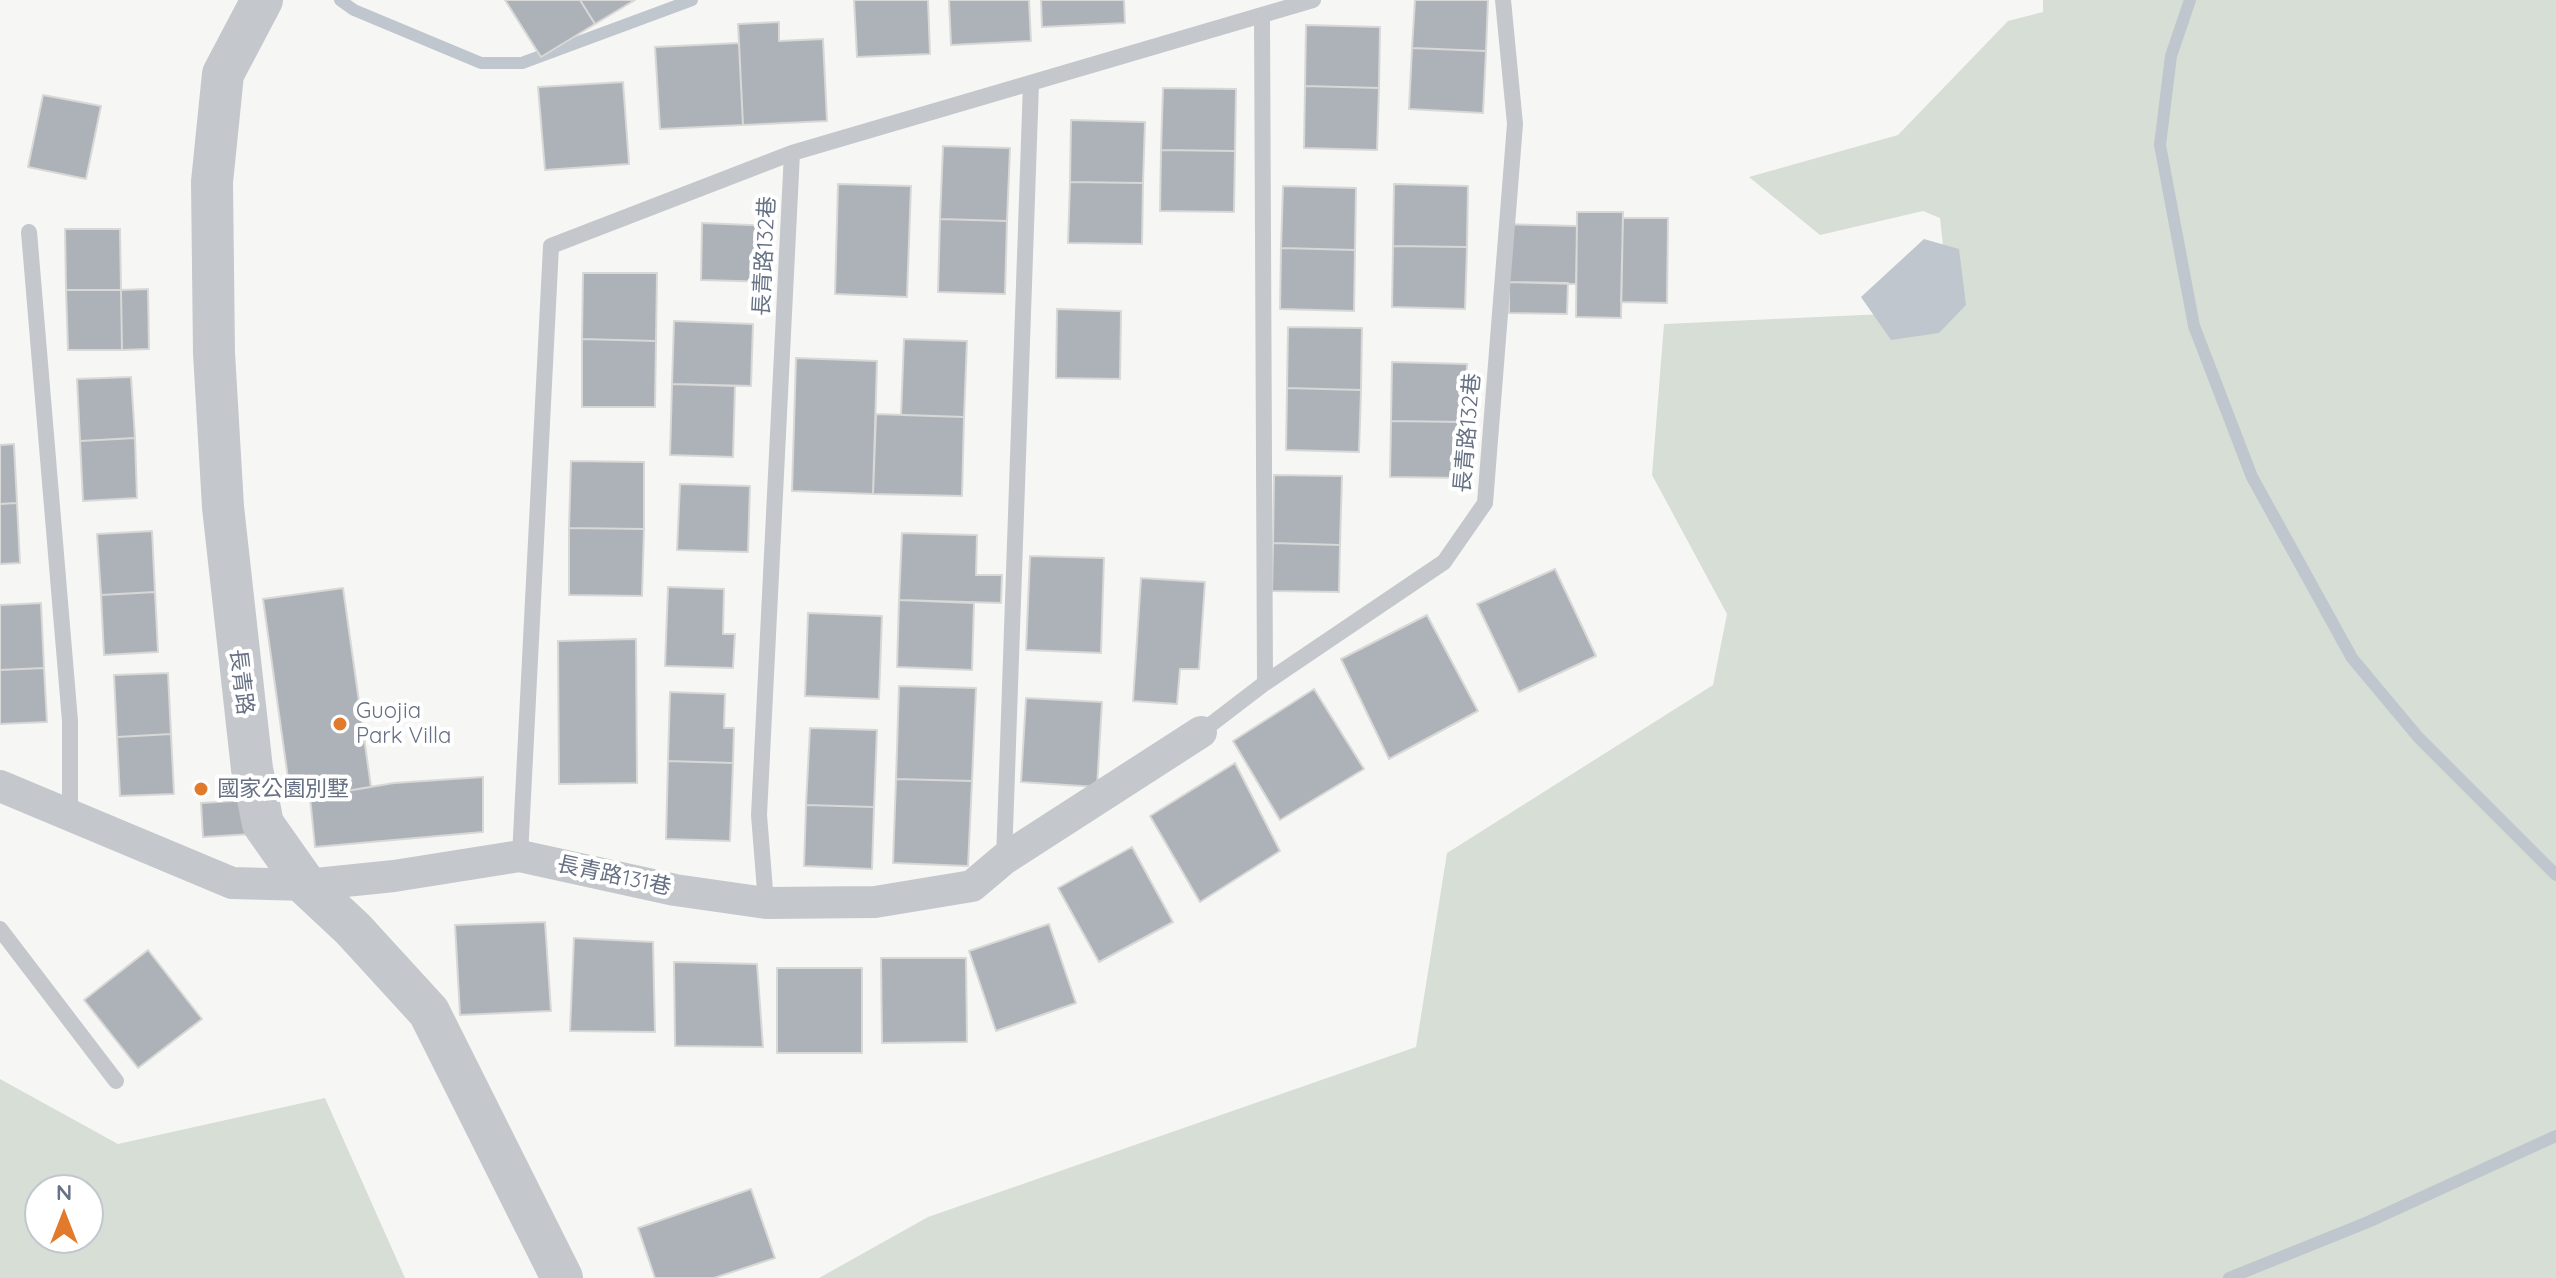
<!DOCTYPE html>
<html>
<head>
<meta charset="utf-8">
<style>
	body { margin:0 }
	#map { position:relative; width:2556px; height:1278px; overflow:hidden; background:#f6f7f4; font-family:Quicksand,sans-serif }
	canvas { display:block }
	.north { position:absolute; left:24px; top:1174px; width:80px; height:80px; box-sizing:border-box; background:#fff; border:2px solid #c2c6ce; border-radius:50%; rotate:0deg; font-size:22px; font-weight:700; line-height:32px; text-align:center; color:#667184 }
	.north::after { content:''; display:block; margin:auto; width:28px; height:36px; background:#e17a2a; clip-path:polygon(50% 0,100% 100%,50% 72%,0 100%) }
</style>
</head>
<body>
<div id="map">
<canvas width="2556" height="1278"></canvas>
<div class="north">N</div>
</div>
<script>
const context = document.querySelector('canvas').getContext('2d');
context.lineJoin = 'round';
function fillPath(path, color) { context.fillStyle = color; context.fill(path, 'evenodd'); }
const shape = rows => new Path2D(rows.map(r => 'M' + r).join(''));
function stroke(path, color, width, dash) { context.strokeStyle = color; context.lineWidth = width; context.lineCap = dash ? 'butt' : 'round'; context.setLineDash(dash || []); context.stroke(path); }
function drawText(font, color, halo, rows, align = 'center') {
  context.font = font + ' Quicksand,"Noto Sans TC",sans-serif'; context.lineWidth = 8; context.setLineDash([]); context.textBaseline = 'middle'; context.strokeStyle = halo; context.fillStyle = color; for (const [text, x, y, turn = 0] of rows) {
    context.save(); context.translate(x, y); context.rotate((+turn || 0) * Math.PI / 180); context.textAlign = isNaN(turn) ? turn : align; if (halo) context.strokeText(text, 0, 0); context.fillText(text, 0, 0); context.restore();
  }
}
fillPath(shape([
	[2043,0,2556,0,2556,1278,819,1278,928,1217,1416,1047,1447,853,1713,685,1727,614,1652,475,1664,324,1950,311,1940,218,1923,211,1820,235,1749,177,1898,135,2008,21,2043,12],
	[0,1079,118,1144,325,1098,405,1278,0,1278],
	[88,1190,88,1238,40,1238,40,1190]
]), '#d7ded5');
fillPath(shape([
	[1924,239,1959,249,1966,305,1939,333,1891,340,1861,297]
]), '#bfc6cd');
stroke(shape([
	[340,0,354,10,481,63,522,63,692,0],
	[2190,0,2171,56,2160,145,2194,326,2252,477,2352,658,2418,737,2556,875],
	[2229,1278,2368,1222,2556,1136]
]), '#bfc6cd', 12);
const building = shape([
	[505,0,580,0,595,24,541,57,505,0],
	[580,0,635,0,595,24,580,0],
	[854,0,928,0,930,54,857,57,854,0],
	[949,0,1029,0,1031,41,951,45,949,0],
	[1041,0,1124,0,1125,23,1042,27,1041,0],
	[1415,0,1488,0,1486,51,1412,48,1415,0],
	[779,22,779,41,823,39,827,121,743,125,738,24,779,22],
	[1306,25,1380,27,1379,88,1305,86,1306,25],
	[739,43,743,125,660,129,655,47,739,43],
	[1412,48,1486,51,1483,113,1409,109,1412,48],
	[623,82,629,164,545,170,538,87,623,82],
	[1305,86,1379,88,1377,150,1304,148,1305,86],
	[1163,88,1236,89,1235,151,1161,150,1163,88],
	[43,95,101,106,86,179,28,167,43,95],
	[1071,120,1145,122,1143,183,1070,182,1071,120],
	[943,146,1010,148,1007,221,940,219,943,146],
	[1161,150,1235,151,1234,212,1160,211,1161,150],
	[1070,182,1143,183,1142,244,1068,243,1070,182],
	[838,184,911,186,907,297,835,294,838,184],
	[1394,184,1468,186,1467,247,1393,246,1394,184],
	[1283,186,1356,188,1355,250,1281,248,1283,186],
	[1577,212,1623,212,1621,318,1576,317,1577,212],
	[1623,218,1668,218,1667,303,1621,302,1623,218],
	[940,219,1007,221,1005,294,938,292,940,219],
	[702,223,774,226,772,282,701,280,702,223],
	[1500,224,1577,226,1576,284,1509,282,1500,224],
	[65,229,120,229,121,290,66,290,65,229],
	[1393,246,1467,247,1465,309,1392,307,1393,246],
	[1281,248,1355,250,1354,311,1280,309,1281,248],
	[583,273,657,273,656,341,582,339,583,273],
	[1509,282,1568,283,1567,314,1509,313,1509,282],
	[148,289,149,349,122,350,121,290,148,289],
	[66,290,121,290,122,350,68,350,66,290],
	[1057,309,1121,311,1120,379,1056,378,1057,309],
	[674,321,753,324,751,386,672,384,674,321],
	[1288,327,1362,328,1361,390,1287,388,1288,327],
	[582,339,656,341,655,407,582,407,582,339],
	[904,339,967,341,964,417,901,415,904,339],
	[796,358,877,361,873,494,792,491,796,358],
	[1392,362,1467,364,1465,422,1391,421,1392,362],
	[131,377,135,438,80,441,77,379,131,377],
	[672,384,735,386,733,457,670,455,672,384],
	[1287,388,1361,390,1359,452,1286,450,1287,388],
	[876,414,964,417,962,496,873,494,876,414],
	[1391,421,1465,422,1464,478,1390,477,1391,421],
	[135,438,137,498,83,501,80,441,135,438],
	[14,444,17,503,0,504,0,445,14,444],
	[571,461,644,462,644,529,569,528,571,461],
	[1274,475,1342,476,1340,545,1273,543,1274,475],
	[680,484,750,486,748,552,677,550,680,484],
	[17,503,20,563,0,564,0,504,17,503],
	[569,528,644,529,642,596,569,595,569,528],
	[152,531,155,592,101,595,97,534,152,531],
	[902,533,977,535,976,575,1002,575,1001,603,899,600,902,533],
	[1273,543,1340,545,1339,592,1272,591,1273,543],
	[1030,556,1104,558,1101,653,1026,650,1030,556],
	[1555,569,1596,656,1519,692,1477,604,1555,569],
	[1141,578,1205,582,1199,669,1180,669,1177,704,1133,701,1141,578],
	[668,587,724,589,723,634,735,634,733,668,665,666,668,587],
	[343,588,371,787,291,800,263,599,343,588],
	[155,592,158,652,104,655,101,595,155,592],
	[899,600,974,603,972,670,897,667,899,600],
	[41,603,44,668,0,670,0,605,41,603],
	[808,613,882,616,879,699,805,696,808,613],
	[1427,615,1478,711,1389,759,1341,659,1427,615],
	[636,639,637,783,559,784,558,641,636,639],
	[44,668,47,722,0,724,0,670,44,668],
	[168,673,171,734,117,737,114,675,168,673],
	[899,686,976,688,972,781,896,779,899,686],
	[1314,689,1364,769,1280,820,1233,741,1314,689],
	[670,692,725,694,724,728,734,728,733,763,668,761,670,692],
	[1026,698,1102,702,1097,787,1021,782,1026,698],
	[810,728,877,730,874,807,806,805,810,728],
	[171,734,174,794,120,796,117,737,171,734],
	[668,761,733,763,730,841,666,839,668,761],
	[1235,763,1280,851,1200,902,1150,816,1235,763],
	[483,777,483,832,315,847,310,797,394,783,483,777],
	[896,779,972,781,968,866,893,863,896,779],
	[250,800,252,834,203,837,201,803,250,800],
	[806,805,874,807,872,869,804,866,806,805],
	[1132,847,1173,922,1099,962,1058,888,1132,847],
	[545,922,551,1011,460,1015,455,925,545,922],
	[1049,924,1076,1003,996,1031,969,951,1049,924],
	[574,938,653,942,655,1032,570,1031,574,938],
	[148,950,202,1019,138,1068,84,1000,148,950],
	[881,958,966,958,967,1042,882,1043,881,958],
	[674,962,757,964,763,1047,675,1046,674,962],
	[777,968,862,968,862,1053,777,1053,777,968],
	[751,1189,775,1258,714,1278,655,1278,638,1228,751,1189]
]);
fillPath(building, '#adb2b9');
stroke(building, '#d8d8d6', 2);
stroke(shape([
	[1262,15,1265,683],
	[29,232,70,721,70,813],
	[1201,732,1265,683,1444,562,1485,503,1515,124,1503,0],
	[520,856,551,246,792,153],
	[1004,859,1031,83],
	[766,903,759,815,792,153,1313,0],
	[0,929,116,1081]
]), '#c4c7cb', 16);
stroke(shape([
	[0,786,232,883,306,885,394,876,520,856,675,890,766,903,875,902,972,886,1004,859,1201,732]
]), '#c4c7cb', 32);
stroke(shape([
	[262,0,223,74,212,182,214,353,223,507,252,769,263,824,306,885,353,929,429,1012,562,1278]
]), '#c4c7cb', 42);
for (const [x, y, r, color] of [
	[340,724,8,"#e17a2a"],
	[201,789,8,"#e17a2a"]
]) { const dot = new Path2D(); dot.arc(x, y, r, 0, 2 * Math.PI); context.fillStyle = color; context.fill(dot); stroke(dot, '#fff', 3); }
drawText('22px', '#667184', '#fff', [
	["長青路132巷",765,256,-87],
	["長青路132巷",1468,433,-85],
	["長青路",241,682,83],
	["長青路131巷",614,876,12]
]);
drawText('22px', '#667184', '#fff', [
	["Guojia",356,711],
	["Park Villa",356,736],
	["國家公園別墅",217,789]
], 'left');
</script>
</body>
</html>
